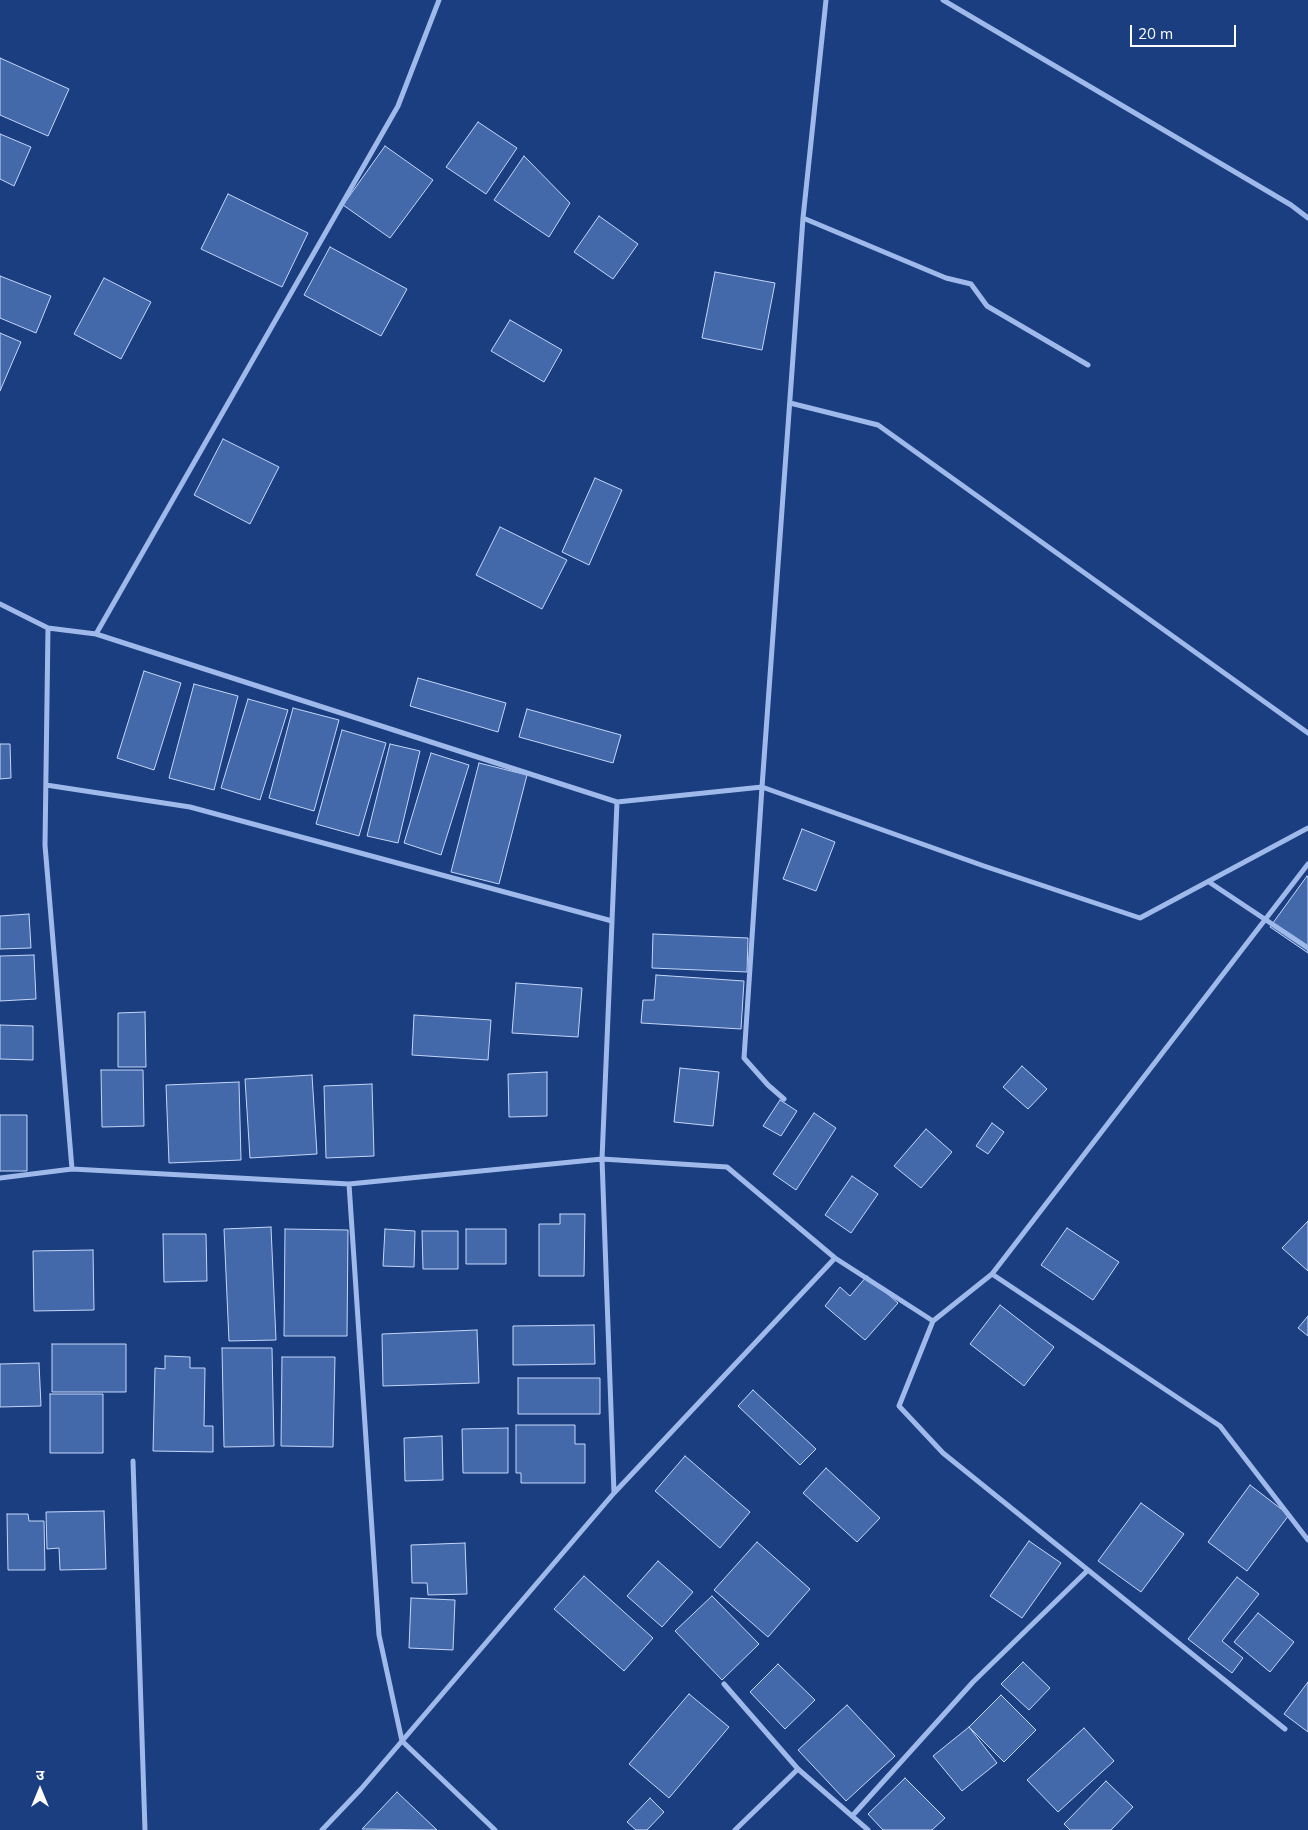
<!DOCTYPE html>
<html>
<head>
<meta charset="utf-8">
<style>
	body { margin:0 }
	#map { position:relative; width:1308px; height:1830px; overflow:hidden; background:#1b3e80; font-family:Mulish,"Noto Sans Devanagari",sans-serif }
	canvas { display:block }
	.north { position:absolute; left:15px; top:1765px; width:50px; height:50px; -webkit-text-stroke:4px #1b3e80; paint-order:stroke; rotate:0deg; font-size:14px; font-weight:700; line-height:20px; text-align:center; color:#fff }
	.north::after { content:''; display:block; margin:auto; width:18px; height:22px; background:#fff; clip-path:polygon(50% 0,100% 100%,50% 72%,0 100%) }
	.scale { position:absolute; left:1130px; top:25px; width:106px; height:22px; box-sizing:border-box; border:2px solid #fff; border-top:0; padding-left:6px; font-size:15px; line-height:18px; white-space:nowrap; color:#fff; -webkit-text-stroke:4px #1b3e80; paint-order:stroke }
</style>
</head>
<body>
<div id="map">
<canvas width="1308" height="1830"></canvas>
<div class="north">उ</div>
<div class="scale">20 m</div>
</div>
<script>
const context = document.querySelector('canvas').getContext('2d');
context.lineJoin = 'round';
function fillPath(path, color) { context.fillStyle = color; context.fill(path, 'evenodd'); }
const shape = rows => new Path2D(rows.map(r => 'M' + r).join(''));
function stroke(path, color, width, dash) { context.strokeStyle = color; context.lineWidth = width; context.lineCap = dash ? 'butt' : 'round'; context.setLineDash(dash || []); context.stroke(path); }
const building = shape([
	[0,58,69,89,48,136,0,115,0,58],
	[478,122,517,148,486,194,446,167,478,122],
	[0,134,31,147,14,186,0,179,0,134],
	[385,146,433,180,390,238,343,205,385,146],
	[524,156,570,203,549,237,494,200,524,156],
	[228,194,308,233,282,287,201,249,228,194],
	[599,216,638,244,613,279,574,252,599,216],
	[330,247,407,289,381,336,304,295,330,247],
	[715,272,775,283,762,350,702,338,715,272],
	[0,276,51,296,36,333,0,318,0,276],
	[104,278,151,302,121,359,74,334,104,278],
	[510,320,562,350,544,382,491,351,510,320],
	[0,333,21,342,0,391,0,333],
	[223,439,279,467,250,524,194,495,223,439],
	[595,478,622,490,589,565,562,552,595,478],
	[500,527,567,560,542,609,476,575,500,527],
	[144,671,181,683,154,770,117,758,144,671],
	[418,678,506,703,498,732,410,706,418,678],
	[194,684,238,696,214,790,169,778,194,684],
	[248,699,288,710,260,800,221,788,248,699],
	[293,708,339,720,314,811,269,798,293,708],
	[527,709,621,735,613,763,519,737,527,709],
	[342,730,386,743,359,836,316,824,342,730],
	[0,744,10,744,11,778,0,779,0,744],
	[390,744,420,751,398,843,367,836,390,744],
	[431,753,469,765,441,855,404,843,431,753],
	[479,763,527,775,499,884,451,872,479,763],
	[802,829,835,842,816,891,783,879,802,829],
	[1307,876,1308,877,1308,953,1270,927,1307,876],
	[29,914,31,948,0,949,0,916,29,914],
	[653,934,748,938,747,972,652,968,653,934],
	[34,955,36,999,0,1001,0,956,34,955],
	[656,975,744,981,741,1029,641,1023,643,1000,654,1000,656,975],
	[516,983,582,988,578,1037,512,1033,516,983],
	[145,1012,146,1067,118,1067,118,1013,145,1012],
	[414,1015,491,1020,488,1060,412,1055,414,1015],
	[0,1025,33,1026,33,1060,0,1059,0,1025],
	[1022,1066,1047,1089,1028,1109,1003,1087,1022,1066],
	[680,1068,719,1072,713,1126,674,1122,680,1068],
	[101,1070,143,1070,144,1126,102,1127,101,1070],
	[547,1072,547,1116,509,1117,508,1074,547,1072],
	[312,1075,317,1154,250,1158,245,1079,312,1075],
	[239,1082,241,1160,169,1163,166,1085,239,1082],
	[372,1084,374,1156,326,1158,324,1086,372,1084],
	[780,1100,797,1111,781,1136,763,1126,780,1100],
	[814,1113,836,1128,796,1190,773,1174,814,1113],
	[0,1115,27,1115,27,1171,0,1171,0,1115],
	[992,1123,1004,1132,988,1154,976,1146,992,1123],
	[926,1129,952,1152,921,1188,894,1166,926,1129],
	[852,1176,878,1194,851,1233,825,1215,852,1176],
	[560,1214,585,1214,584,1276,539,1276,539,1224,560,1224,560,1214],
	[1308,1221,1308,1271,1282,1248,1308,1221],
	[271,1227,276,1340,229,1341,224,1229,271,1227],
	[1067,1228,1119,1262,1093,1300,1041,1265,1067,1228],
	[285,1229,348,1230,347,1336,284,1336,285,1229],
	[385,1229,415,1231,414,1267,383,1266,385,1229],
	[466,1229,506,1229,506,1264,466,1264,466,1229],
	[422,1231,458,1231,458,1269,423,1269,422,1231],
	[163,1234,206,1234,207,1281,164,1282,163,1234],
	[93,1250,94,1310,34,1311,33,1251,93,1250],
	[867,1276,898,1303,865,1340,825,1306,840,1287,850,1296,867,1276],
	[1000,1305,1054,1347,1024,1386,970,1344,1000,1305],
	[1308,1316,1308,1336,1298,1328,1308,1316],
	[594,1325,595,1364,513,1365,513,1326,594,1325],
	[477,1330,479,1383,383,1386,382,1334,477,1330],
	[52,1344,126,1344,126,1392,52,1392,52,1344],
	[222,1348,272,1348,274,1446,224,1447,222,1348],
	[165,1356,190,1357,190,1368,205,1368,204,1426,213,1426,213,1452,153,1451,155,1368,165,1369,165,1356],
	[282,1357,335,1357,333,1447,281,1446,282,1357],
	[39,1363,41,1406,0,1407,0,1364,39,1363],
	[518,1378,600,1378,600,1414,518,1414,518,1378],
	[753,1390,816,1449,800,1465,738,1406,753,1390],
	[50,1394,103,1394,103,1453,50,1453,50,1394],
	[516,1425,575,1425,575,1444,585,1444,585,1483,521,1483,521,1473,516,1473,516,1425],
	[508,1428,508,1473,463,1473,462,1429,508,1428],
	[442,1436,443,1480,405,1481,404,1438,442,1436],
	[685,1456,750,1512,720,1548,655,1491,685,1456],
	[826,1468,880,1518,857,1542,803,1493,826,1468],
	[1250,1485,1289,1515,1247,1571,1208,1542,1250,1485],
	[1141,1503,1184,1534,1141,1592,1098,1561,1141,1503],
	[104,1511,106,1569,60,1570,59,1548,47,1549,46,1512,104,1511],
	[7,1514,28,1514,29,1521,44,1521,45,1570,8,1570,7,1514],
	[1029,1541,1061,1563,1022,1618,990,1596,1029,1541],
	[757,1542,810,1589,768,1637,714,1590,757,1542],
	[465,1543,467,1594,428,1595,427,1583,412,1583,411,1545,465,1543],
	[658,1561,693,1592,662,1627,627,1596,658,1561],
	[584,1576,653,1638,624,1671,554,1609,584,1576],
	[1237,1577,1259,1594,1222,1641,1243,1658,1232,1673,1188,1639,1237,1577],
	[712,1596,759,1644,722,1680,675,1631,712,1596],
	[411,1598,455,1600,453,1650,409,1648,411,1598],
	[1258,1613,1294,1642,1270,1672,1234,1642,1258,1613],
	[1023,1662,1050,1688,1029,1710,1001,1684,1023,1662],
	[778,1664,815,1700,785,1729,750,1692,778,1664],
	[1308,1682,1308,1732,1284,1714,1308,1682],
	[689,1694,729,1727,669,1798,629,1764,689,1694],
	[1001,1695,1036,1730,1004,1762,969,1727,1001,1695],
	[847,1705,895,1756,846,1801,798,1750,847,1705],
	[969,1727,997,1763,962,1791,933,1756,969,1727],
	[1084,1728,1114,1761,1058,1812,1027,1780,1084,1728],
	[905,1778,945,1818,932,1830,883,1830,868,1814,905,1778],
	[1106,1781,1133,1807,1111,1830,1070,1830,1064,1824,1106,1781],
	[397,1792,437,1830,362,1829,397,1792],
	[650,1798,664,1812,647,1830,636,1830,627,1822,650,1798]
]);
fillPath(building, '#4469aa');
stroke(building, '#c4d6f7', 1);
stroke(shape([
	[826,0,803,218,762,787,984,866,1140,918,1308,828],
	[943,0,1291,205,1308,218],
	[803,218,946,278,971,284,987,306,1088,365],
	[790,403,878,425,1308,733],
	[0,604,48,628],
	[96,634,617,802],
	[46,785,190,807,612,921],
	[1209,882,1308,948],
	[72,1169,45,845,48,628,96,634,398,106,439,0],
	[0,1178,72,1169,349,1184,602,1159,614,1493],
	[349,1184,379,1635,402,1741,495,1830],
	[835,1258,933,1321,992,1274,1220,1426,1308,1540],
	[992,1274,1308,864],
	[933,1321,899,1406,943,1453,1285,1729],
	[133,1461,145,1830],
	[724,1684,798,1769,868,1830],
	[853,1815,973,1682,1088,1570],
	[322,1830,361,1789,614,1493,835,1258,727,1167,602,1159,617,802,762,787,744,1058,768,1085,784,1099],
	[735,1830,798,1769]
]), '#9fbaea', 5);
</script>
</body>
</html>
